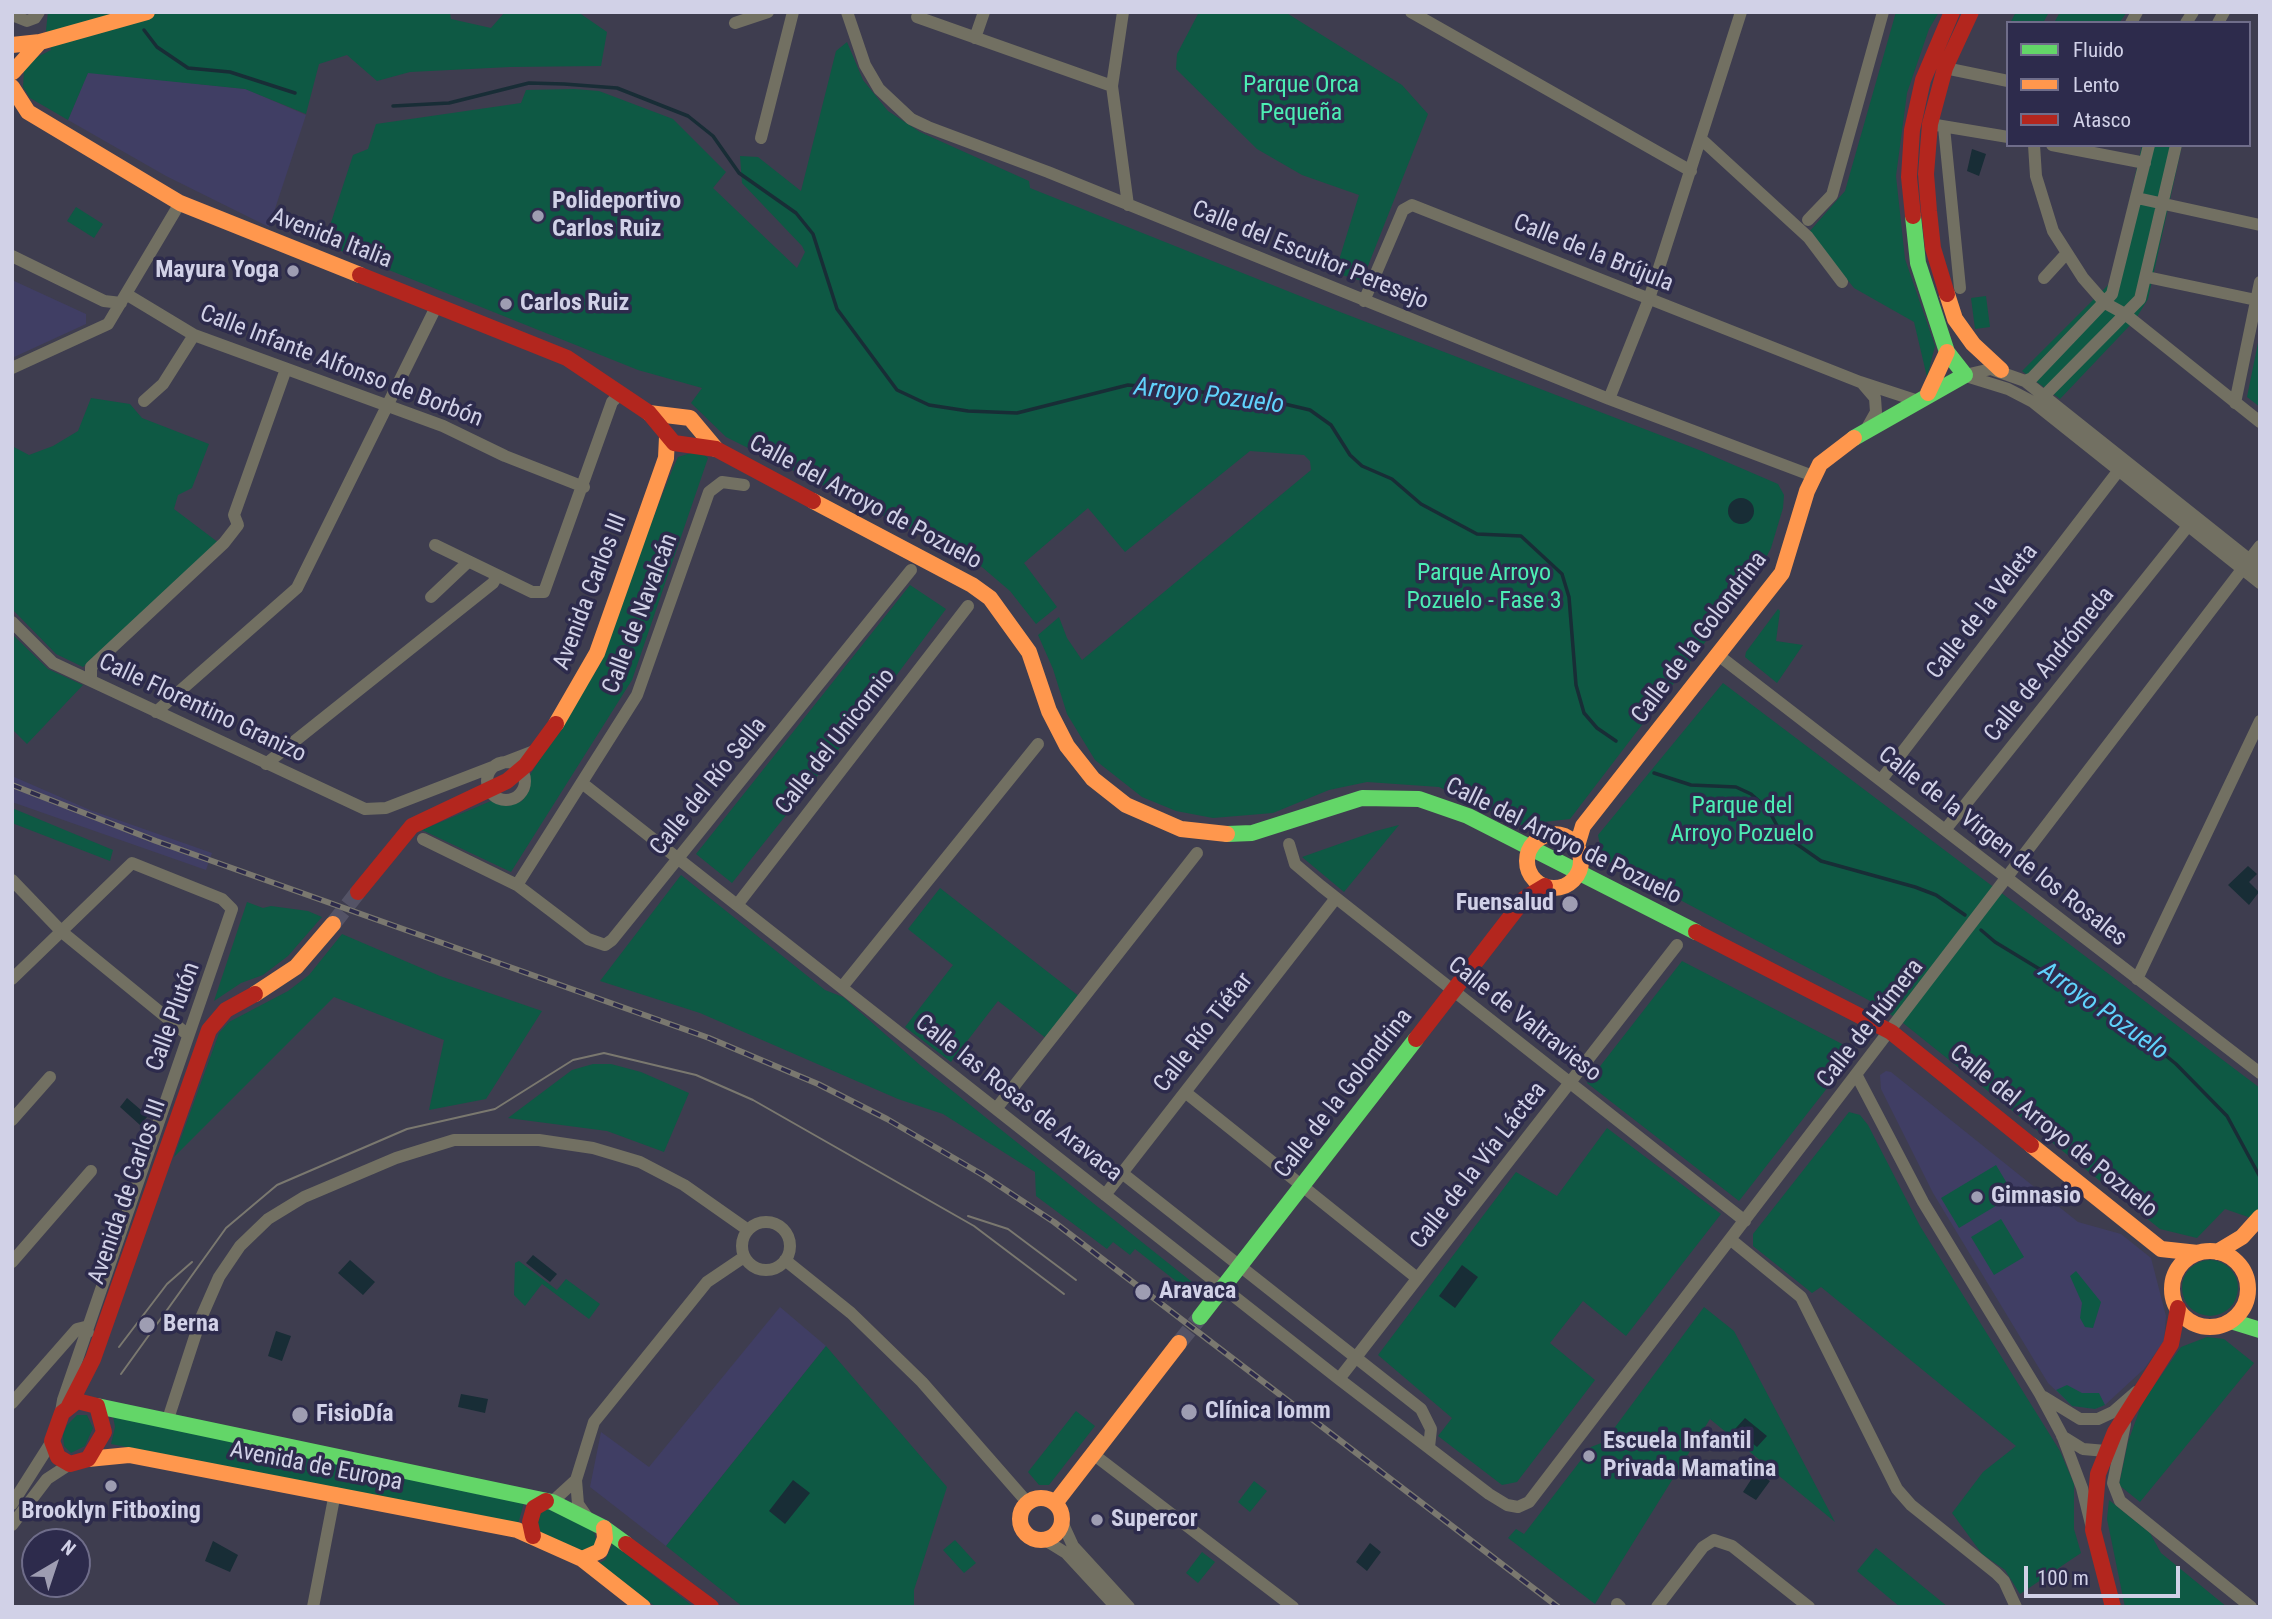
<!DOCTYPE html>
<html>
<head>
<meta charset="utf-8">
<style>
	body { margin:0 }
	#map { position:relative; width:2272px; height:1619px; overflow:hidden; background:#3e3d4f; font-family:"Roboto Condensed",sans-serif }
	canvas { display:block }
	.frame { position:absolute; inset:0; border:14px solid #d1d1e7; pointer-events:none }
	.legend { position:absolute; left:2006px; top:21px; width:245px; height:126px; box-sizing:border-box; background:#2d2b4c; border:2px solid #6f6d8a; margin:0; padding:9px 12px; list-style:none; font-size:21px; color:#d1d1e7 }
	.legend li { display:flex; align-items:center; gap:14px; height:35px }
	.legend b { width:35px; border:2px solid #6f6d8a }
	.north { position:absolute; left:21px; top:1528px; width:70px; height:70px; box-sizing:border-box; background:#2d2b4c; border:2px solid #6f6d8a; border-radius:50%; rotate:39deg; font-size:19px; font-weight:700; line-height:28px; text-align:center; color:#d1d1e7 }
	.north::after { content:''; display:block; margin:auto; width:24px; height:32px; background:#9e9db2; clip-path:polygon(50% 0,100% 100%,50% 72%,0 100%) }
	.scale { position:absolute; left:2024px; top:1566px; width:156px; height:32px; box-sizing:border-box; border:4px solid #d1d1e7; border-top:0; padding-left:9px; font-size:21px; line-height:24px; white-space:nowrap; color:#d1d1e7; -webkit-text-stroke:5px #2d2b4c; paint-order:stroke }
</style>
</head>
<body>
<div id="map">
<canvas width="2272" height="1619"></canvas>
<div class="frame"></div>
<ul class="legend">
<li><b style="height:9px;background:#63d668"></b>Fluido</li>
<li><b style="height:9px;background:#ff974d"></b>Lento</li>
<li><b style="height:9px;background:#b3261e"></b>Atasco</li>
</ul>
<div class="north">N</div>
<div class="scale">100 m</div>
</div>
<script>
const context = document.querySelector('canvas').getContext('2d');
context.lineJoin = 'round';
function fillPath(path, color) { context.fillStyle = color; context.fill(path, 'evenodd'); }
const shape = rows => new Path2D(rows.map(r => 'M' + r).join(''));
function stroke(path, color, width, dash) { context.strokeStyle = color; context.lineWidth = width; context.lineCap = dash ? 'butt' : 'round'; context.setLineDash(dash || []); context.stroke(path); }
function drawText(font, color, halo, rows, align = 'center') {
  context.font = font + ' "Roboto Condensed",sans-serif'; context.lineWidth = 7; context.setLineDash([]); context.textBaseline = 'middle'; context.strokeStyle = halo; context.fillStyle = color; for (const [text, x, y, turn = 0] of rows) {
    context.save(); context.translate(x, y); context.rotate((+turn || 0) * Math.PI / 180); context.textAlign = isNaN(turn) ? turn : align; if (halo) context.strokeText(text, 0, 0); context.fillText(text, 0, 0); context.restore();
  }
}
fillPath(shape([
	[88,72,246,89,306,115,269,227,166,176,68,120],
	[12,280,86,314,86,324,12,358],
	[12,776,90,810,212,853,206,870,12,802],
	[1886,1071,1891,1072,2078,1222,2121,1234,2151,1258,2166,1316,2164,1341,2144,1369,2105,1405,2095,1409,2072,1406,2048,1383,1933,1193,1881,1089,1880,1075],
	[780,1307,826,1346,666,1546,590,1487,601,1432,649,1467]
]), '#403e64');
fillPath(shape([
	[48,12,450,12,451,19,491,28,505,12,578,12,607,32,601,66,510,67,410,72,377,81,347,55,319,64,306,114,245,89,88,73,68,120,30,98,23,87,24,71,33,59,51,50,46,30],
	[1199,12,1285,12,1402,85,1428,114,1362,281,1335,273,1359,195,1302,175,1257,149,1176,69,1177,54],
	[1896,12,1939,12,1929,29,1907,93,1896,176,1905,259,1935,346,1927,377,1914,322,1854,288,1809,232,1845,191],
	[2016,12,2049,12,2043,23,2010,23],
	[2060,12,2127,12,2119,23,2054,23],
	[847,42,863,80,888,111,920,132,1029,181,1030,188,1335,310,1699,450,1778,484,1784,495,1783,508,1771,548,1758,573,1570,819,1543,822,1528,828,1439,787,1367,782,1329,790,1273,813,1213,818,1176,811,1142,797,1095,760,1067,714,1053,669,1038,635,1059,617,1067,638,1082,660,1311,470,1310,461,1304,455,1250,451,1125,552,1088,508,1024,563,1057,607,1036,624,1010,591,976,562,726,437,691,403,702,388,638,370,324,244,353,155,368,149,376,124,521,103,526,90,574,89,599,91,673,119,726,172,713,188,797,268,805,252,802,246,742,183,740,156,758,157,801,191,836,51],
	[2142,145,2182,145,2148,299,2135,320,2060,399,2022,371,2111,282],
	[76,207,103,224,94,238,67,221],
	[1986,296,1990,327,1975,329,1971,298],
	[2260,333,2260,407,2247,397],
	[91,398,130,404,142,418,209,444,192,488,178,495,174,509,219,543,83,667,56,654,12,609,12,446,29,455,53,446,78,431],
	[691,453,702,453,708,458,632,680,511,872,422,830,491,801,508,806,522,801,530,789,530,775,599,666,628,581,673,468,678,457],
	[910,585,946,609,881,696,732,883,696,854],
	[1778,609,1780,611,1776,641,1803,645,1777,683,1745,657,1746,652],
	[12,634,48,669,83,685,27,744,12,729],
	[1723,683,2260,1088,2260,1213,2251,1218,2225,1209,2197,1238,2160,1229,1903,1023,1874,1003,1603,859,1598,835],
	[12,808,113,850,110,861,12,823],
	[1399,825,1344,892,1302,857,1376,831],
	[681,875,825,990,843,997,920,1065,1192,1282,1186,1289,1135,1249,1130,1255,1113,1242,1107,1249,1036,1196,1035,1172,943,1114,898,1099,700,1013,600,981],
	[940,888,1080,997,1047,1039,998,1001,951,1062,905,1027,953,965,908,929],
	[247,902,263,908,271,906,308,911,322,917,288,956,263,975,241,983,214,1001],
	[342,934,440,976,542,1011,486,1099,429,1110,444,1040,334,997,174,1157,219,1033,229,1022,288,991,309,975],
	[1682,961,1846,1046,1849,1060,1739,1201,1587,1083],
	[593,1064,611,1064,641,1072,689,1093,664,1152,607,1131,508,1118,572,1070],
	[1849,1112,1860,1115,1868,1125,1920,1226,2060,1451,2074,1484,2074,1529,2081,1553,2020,1594,2005,1570,1982,1554,1952,1513,1983,1472,2016,1446,1821,1287,1812,1293,1753,1246,1753,1234],
	[1607,1128,1721,1214,1626,1336,1583,1301,1550,1343,1595,1380,1517,1482,1502,1485,1438,1436,1452,1418,1378,1355,1516,1172,1557,1196],
	[1996,1165,2014,1195,1959,1228,1941,1198],
	[2001,1219,2024,1257,1994,1275,1971,1237],
	'2182 1288a28 28 0 1 1 56 0a28 28 0 1 1-56 0Z',
	[519,1261,557,1290,566,1279,600,1304,589,1319,542,1284,525,1306,514,1295,515,1263],
	[2076,1271,2101,1302,2093,1328,2085,1327,2080,1318,2082,1303,2070,1276],
	[1704,1307,1734,1331,1835,1522,1710,1419,1595,1604,1508,1538,1516,1529,1524,1534,1591,1447,1604,1442],
	[2207,1337,2224,1339,2254,1363,2140,1502,2119,1485,2128,1442,2142,1403,2181,1347],
	[826,1346,947,1487,914,1590,914,1607,743,1607,666,1546],
	[2067,1385,2082,1393,2099,1393,2105,1405,2095,1409,2072,1406,2056,1390],
	[1076,1411,1095,1426,1049,1485,1039,1485,1028,1472],
	[77,1415,87,1415,93,1428,85,1446,71,1453,64,1446,63,1435,67,1425],
	[113,1416,525,1499,518,1524,111,1444,115,1427],
	[1254,1481,1267,1491,1250,1512,1238,1502],
	[2109,1500,2150,1533,2161,1553,2227,1607,2125,1607,2107,1519],
	[545,1508,589,1528,595,1534,596,1543,592,1548,586,1552,539,1533,535,1518],
	[955,1540,976,1563,964,1573,943,1550],
	[613,1544,694,1607,656,1607,599,1563,605,1560],
	[1876,1548,1948,1607,1900,1607,1857,1571],
	[1202,1552,1215,1562,1198,1583,1186,1573]
]), '#0e5944');
fillPath(shape([
	[1972,149,1986,154,1979,176,1967,171],
	'1728 511a13 13 0 1 1 26 0a13 13 0 1 1-26 0Z',
	[2248,866,2257,874,2249,882,2259,892,2249,905,2228,885],
	[127,1098,148,1116,140,1125,120,1107],
	[533,1255,557,1274,550,1282,526,1263],
	[350,1260,375,1282,363,1295,338,1273],
	[1462,1265,1478,1277,1455,1308,1439,1296],
	[276,1331,291,1336,282,1361,268,1356],
	[461,1394,488,1399,485,1413,458,1407],
	[1745,1418,1767,1436,1757,1447,1735,1429],
	[1756,1472,1770,1481,1756,1500,1743,1492],
	[793,1480,810,1493,785,1524,769,1511],
	[213,1541,238,1555,230,1572,205,1561],
	[1370,1543,1381,1552,1367,1571,1356,1562]
]), '#182d36');
stroke(shape([
	[144,30,157,47,188,68,230,72,295,93],
	[393,106,449,103,529,83,564,84,617,88,688,116,713,136,739,173,796,213,813,234,837,309,897,390,929,405,968,411,1017,413,1128,385,1255,397,1310,410,1331,425,1350,455,1362,466,1392,479,1421,504,1477,534,1521,536,1562,574,1569,597,1576,685,1584,713,1597,728,1616,741],
	[1654,773,1691,785,1736,787,1751,794,1768,809,1781,833,1821,861,1915,887,1936,895,1965,915],
	[1981,930,1995,942,2120,1018,2176,1064,2227,1116,2260,1177]
]), '#182d36', 3.5);
stroke(shape([
	[333,924,358,892],
	[1179,1343,1200,1317]
]), '#545366', 16, [16, 8]);
stroke(shape([
	[847,12,865,65,879,89,911,119,928,127,1048,172,1609,399,1813,476],
	[1123,12,1112,86,1128,205],
	[1411,12,1691,171],
	[12,15,27,21,35,18,39,12],
	[917,17,1112,86],
	[735,23,768,12],
	[2131,23,2137,12],
	[2186,23,2193,12],
	[2218,23,2224,12],
	[975,38,984,12],
	[1945,68,2008,81],
	[1936,125,2008,137],
	[1944,127,1960,288],
	[761,138,793,12],
	[1701,139,1808,237,1842,282],
	[2034,145,2036,176,2053,231,2083,278,2105,303,2125,314,2260,422],
	[2052,145,2145,163],
	[2137,198,2260,225],
	[1808,220,1832,195,1883,12],
	[12,256,104,301,121,303],
	[2147,277,2256,300],
	[2044,278,2066,254],
	[126,294,194,335,443,426,505,456,584,487],
	[1364,301,1403,210,1412,205,1860,382,1915,400],
	[12,368,108,324,180,203],
	[1965,375,1991,369,2025,381,2260,568],
	[1966,376,2008,389,2033,402,2260,583],
	[2025,381,2032,378,2112,294,2149,145],
	[1863,384,1875,398,1876,412,1867,428],
	[1609,399,1649,299,1741,12],
	[2040,400,2140,299,2176,145],
	[144,401,163,384,194,335],
	[2235,403,2260,282],
	[435,545,532,592,544,592,612,402,620,394],
	[431,597,468,562],
	[12,622,53,663,365,809,386,808,539,749],
	[1718,655,2260,1073],
	[91,680,91,667,224,543,238,525,234,515,286,369],
	[156,712,297,588,437,305],
	'487 781a19 19 0 1 1 38 0a19 19 0 1 1-38 0Z',
	[266,764,493,583,497,576],
	[1881,780,2119,470],
	[582,783,1339,1379,1489,1494,1507,1505,1518,1507,1529,1502,2260,546],
	[1945,830,2188,526],
	[423,839,517,885,588,939,605,945,612,940,911,570],
	[1289,844,1295,864,1321,886,1745,1221],
	[12,880,62,932,188,1035],
	[517,885,637,695,709,492,722,482,744,485],
	[737,905,968,606],
	[12,979,132,863,222,899,232,909,63,1400,60,1418],
	[2137,979,2260,721],
	[842,987,1038,744],
	[1857,1076,1923,1202,2040,1394,2062,1435,2082,1488,2091,1524],
	[1185,1092,1417,1278],
	[996,1109,1197,853],
	[12,1120,50,1077],
	[1122,1173,1421,1409,1431,1429,1429,1447],
	[1105,1195,1336,898],
	'742 1246a24 24 0 1 1 48 0a24 24 0 1 1-48 0Z',
	[1730,1239,1801,1297,1897,1489,1911,1505,1996,1573,2004,1581,2016,1607],
	[785,1260,851,1313,922,1382,1027,1502],
	[12,1262,91,1171],
	[1339,1379,1677,945],
	[2044,1397,2080,1419,2098,1419,2113,1412,2136,1392],
	[12,1403,77,1329,85,1327,88,1332],
	[168,1419,201,1318,219,1277,240,1246,268,1219,304,1197,396,1158,454,1140,539,1140,593,1148,640,1162,684,1185,748,1230],
	[2125,1424,2113,1483,2120,1501,2251,1607],
	[2062,1436,2083,1449,2106,1451],
	[1093,1454,1293,1607],
	[552,1502,576,1480],
	[12,1504,52,1441],
	[587,1517,578,1504,576,1480,594,1422,707,1282,744,1257],
	[1062,1522,1073,1546,1129,1607],
	[12,1525,47,1479,70,1464],
	[1045,1540,1066,1553,1116,1607],
	[1617,1604,1620,1607],
	[313,1607,335,1493],
	[1657,1607,1703,1547,1714,1540,1732,1546,1809,1607]
]), '#727062', 12);
stroke(shape([
	[1854,438,1965,375,1947,352,1918,263,1913,216],
	[1227,834,1252,833,1362,798,1419,799,1468,816,1696,932],
	[1200,1317,1416,1039],
	[2231,1321,2260,1330],
	[97,1406,552,1502,604,1528,626,1544]
]), '#63d668', 16);
stroke(shape([
	[12,45,40,42,147,12],
	[13,72,40,42],
	[12,87,28,112,180,203,360,275],
	[1947,294,1955,319,1973,344,2001,370],
	[1928,393,1947,352],
	[649,413,690,418,716,449],
	[813,501,972,585,990,598,1029,652,1049,711,1067,746,1093,779,1126,805,1181,829,1227,834],
	[556,724,597,653,666,458,667,437],
	'1527 861a27 27 0 1 1 54 0a27 27 0 1 1-54 0Z',
	[1577,846,1583,826,1782,573,1807,491,1820,464,1854,438],
	[255,994,296,967,333,924],
	[2031,1145,2161,1249,2198,1253],
	'2172 1289a38 38 0 1 1 76 0a38 38 0 1 1-76 0Z',
	[2217,1252,2242,1237,2260,1217],
	[88,1459,129,1455,517,1530,582,1559,643,1607],
	'1020 1519a21 21 0 1 1 42 0a21 21 0 1 1-42 0Z',
	[1056,1502,1179,1343],
	[582,1559,600,1551,605,1538,604,1528]
]), '#ff974d', 16);
stroke(shape([
	[1913,216,1909,177,1912,130,1923,80,1952,12],
	[360,275,567,358,649,413,674,443,716,449,813,501],
	[1947,294,1933,248,1929,211,1926,174,1930,124,1945,68,1971,12],
	[358,892,412,826,507,781,526,765,556,724],
	[1696,932,1891,1032,2031,1145],
	[1416,1039,1525,898,1545,886],
	[77,1401,97,1406,104,1432,88,1459,70,1464,58,1457,52,1441,62,1413,77,1401],
	[69,1406,93,1359,209,1030,226,1010,255,994],
	[533,1536,530,1522,534,1508,546,1501],
	[626,1544,711,1607],
	[2113,1607,2093,1530,2098,1474,2115,1432,2171,1344,2178,1308]
]), '#b3261e', 16);
stroke(shape([
	[968,1216,1008,1229,1076,1280],
	[119,1347,167,1284,192,1262],
	[121,1374,226,1228,277,1185,407,1129,495,1109,573,1060,604,1053,696,1075,753,1100,974,1226,1064,1294]
]), '#7a786f', 2);
const rail = shape([
	[12,785,156,841,709,1038,818,1084,887,1119,983,1175,1054,1222,1558,1607]
]);
stroke(rail, '#7a786f', 6);
stroke(rail, '#2d2b4c', 3.5, [10]);
for (const [x, y, r, color] of [
	[538,216,7,"#9e9db2"],
	[293,271,7,"#9e9db2"],
	[506,304,7,"#9e9db2"],
	[1570,904,9,"#9e9db2"],
	[1977,1197,7,"#9e9db2"],
	[1143,1292,9,"#9e9db2"],
	[147,1325,9,"#9e9db2"],
	[1189,1412,9,"#9e9db2"],
	[300,1415,9,"#9e9db2"],
	[1589,1456,7,"#9e9db2"],
	[111,1486,7,"#9e9db2"],
	[1097,1520,7,"#9e9db2"]
]) { const dot = new Path2D(); dot.arc(x, y, r, 0, 2 * Math.PI); context.fillStyle = color; context.fill(dot); stroke(dot, '#2d2b4c', 2.5); }
drawText('24px', '#4ceeb4', '#2d2b4c', [
	["Parque Orca",1301,86],
	["Pequeña",1301,114],
	["Parque Arroyo",1484,574],
	["Pozuelo - Fase 3",1484,602],
	["Parque del",1742,807],
	["Arroyo Pozuelo",1742,835]
]);
drawText('bold 24px', '#d1d1e7', '#2d2b4c', [
	["Polideportivo",552,202],
	["Carlos Ruiz",552,230],
	["Mayura Yoga",279,271,"right"],
	["Carlos Ruiz",520,304],
	["Fuensalud",1554,904,"right"],
	["Gimnasio",1991,1197],
	["Aravaca",1159,1292],
	["Berna",163,1325],
	["Clínica Iomm",1205,1412],
	["FisioDía",316,1415],
	["Escuela Infantil",1603,1442],
	["Privada Mamatina",1603,1470],
	["Brooklyn Fitboxing",111,1512,"center"],
	["Supercor",1111,1520]
], 'left');
drawText('24px', '#d1d1e7', '#2d2b4c', [
	["Avenida Italia",331,239,21],
	["Calle de la Brújula",1593,254,22],
	["Calle del Escultor Peresejo",1310,256,22],
	["Calle Infante Alfonso de Borbón",341,367,21],
	["Calle del Arroyo de Pozuelo",865,503,28],
	["Avenida Carlos III",591,592,-69],
	["Calle de la Veleta",1983,612,-52],
	["Calle de Navalcán",641,614,-69],
	["Calle de la Golondrina",1700,638,-53],
	["Calle de Andrómeda",2050,665,-51],
	["Calle Florentino Granizo",202,709,25],
	["Calle del Unicornio",836,742,-52],
	["Calle del Río Sella",709,787,-51],
	["Calle del Arroyo de Pozuelo",1563,842,26],
	["Calle de la Virgen de los Rosales",2002,847,38],
	["Calle Plutón",174,1017,-70],
	["Calle de Valtravieso",1524,1020,38],
	["Calle de Húmera",1871,1024,-52],
	["Calle Río Tiétar",1204,1033,-52],
	["Calle de la Golondrina",1344,1094,-52],
	["Calle las Rosas de Aravaca",1018,1099,38],
	["Calle del Arroyo de Pozuelo",2053,1132,39],
	["Calle de la Vía Láctea",1479,1166,-52],
	["Avenida de Carlos III",128,1192,-71],
	["Avenida de Europa",316,1467,11]
]);
drawText('italic 26px', '#60d3fc', '#2d2b4c', [
	["Arroyo Pozuelo",1209,397,7],
	["Arroyo Pozuelo",2103,1012,35]
]);
</script>
</body>
</html>
